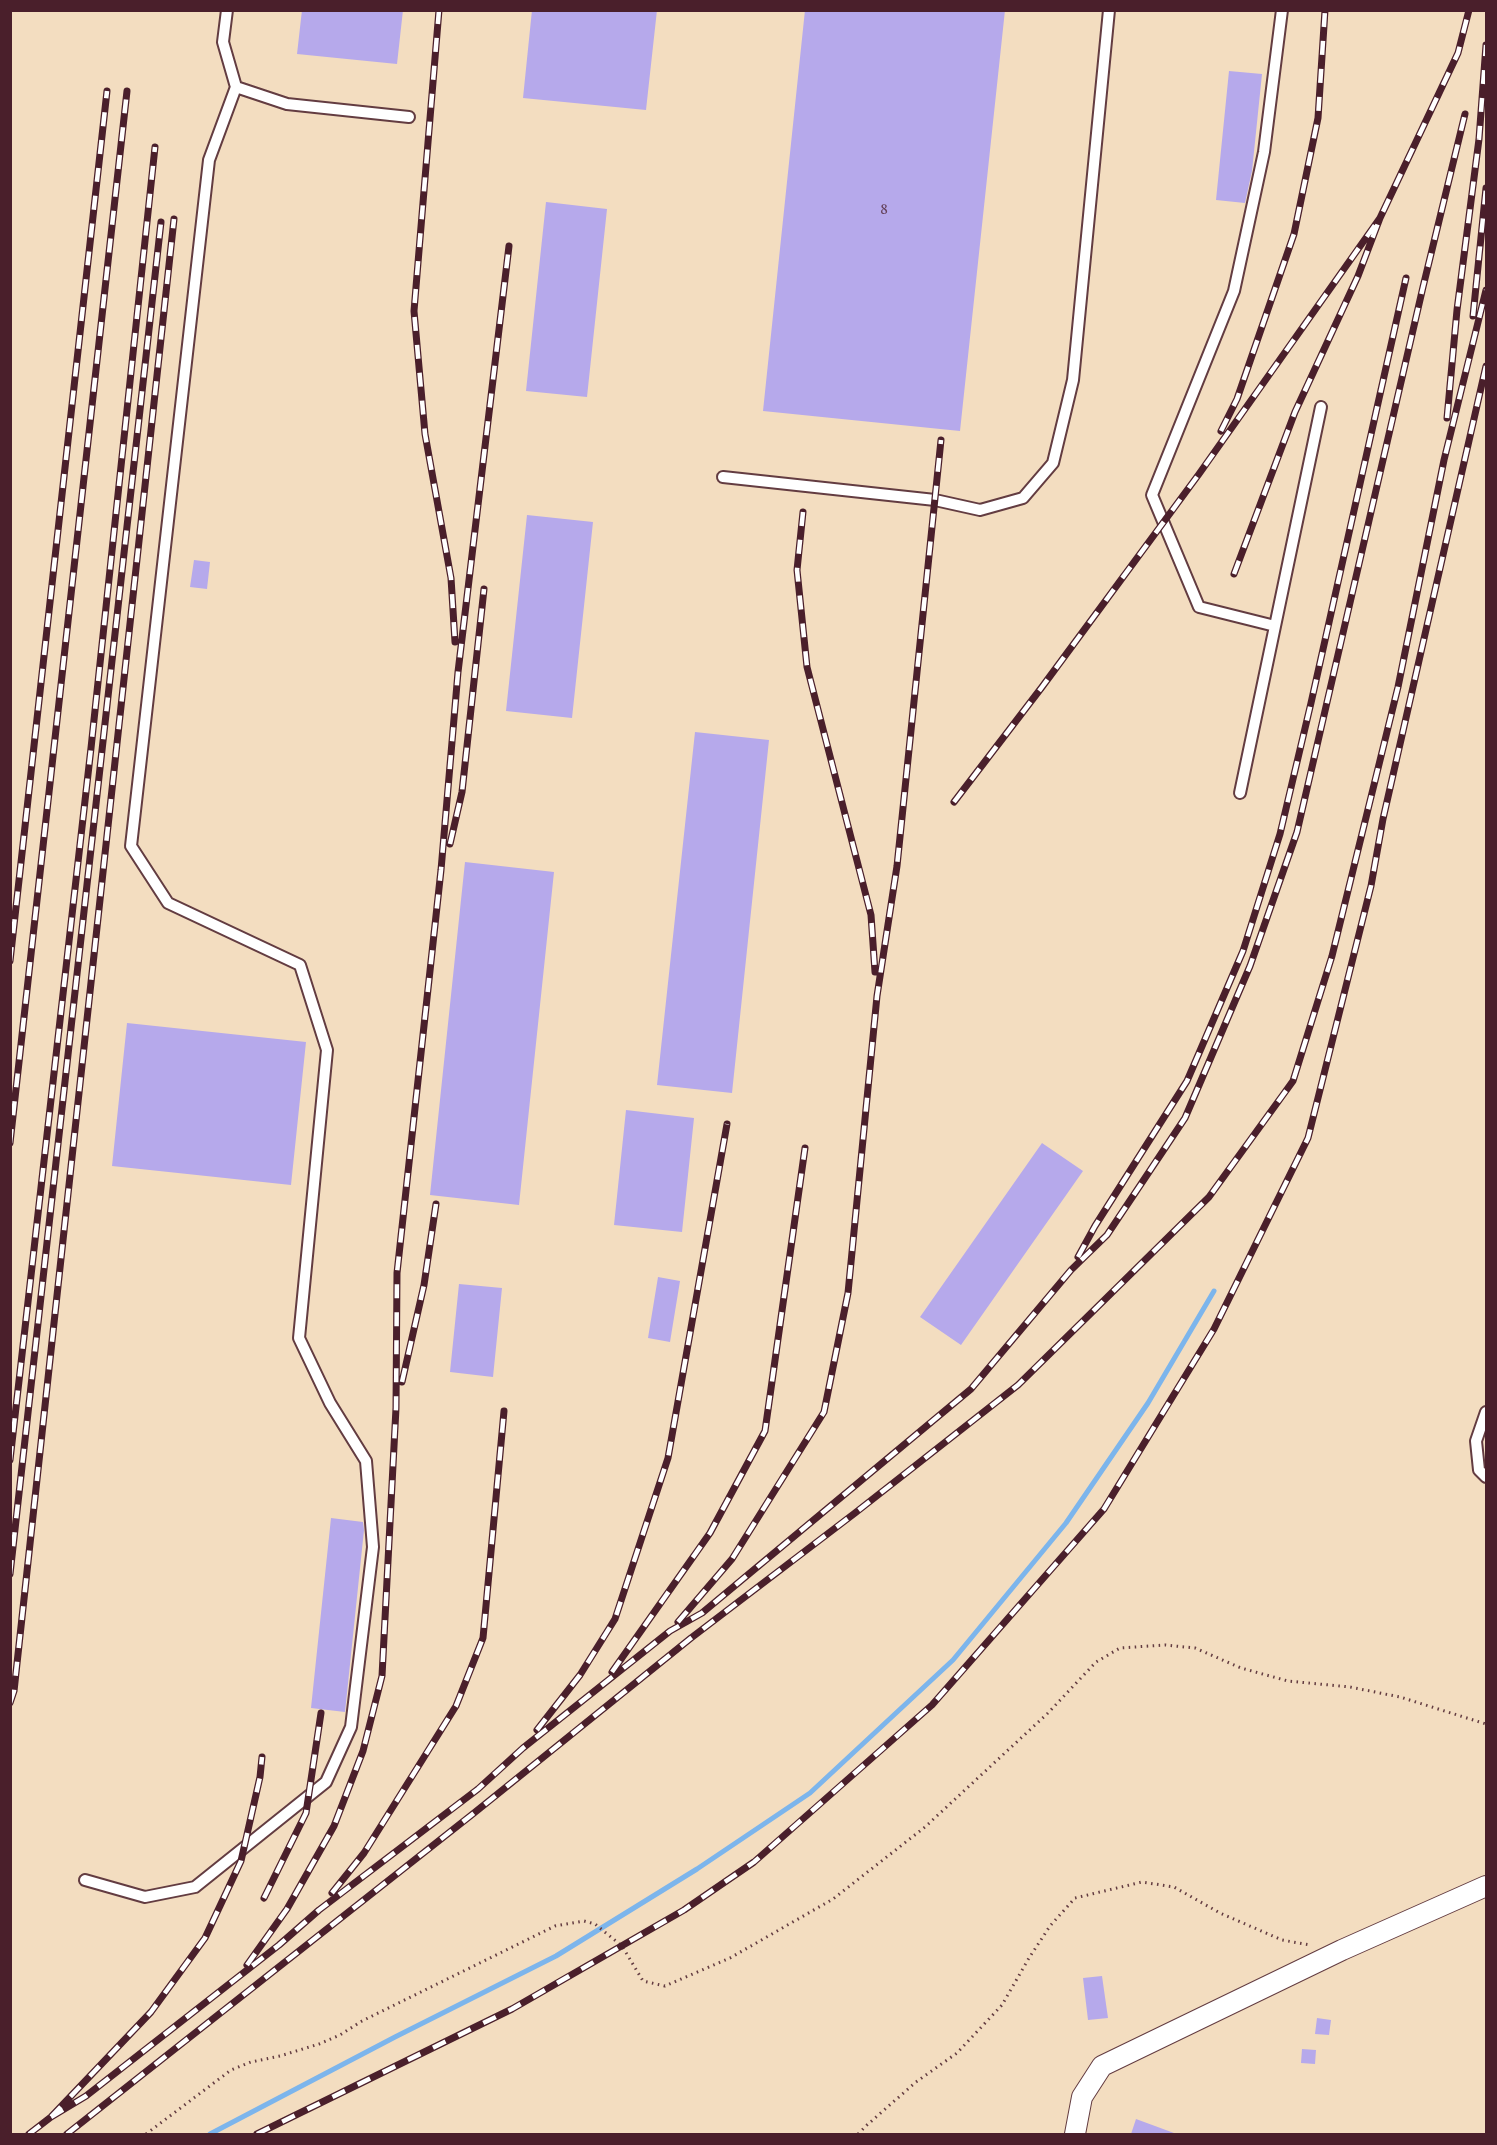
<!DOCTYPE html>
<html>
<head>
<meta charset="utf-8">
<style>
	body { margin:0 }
	#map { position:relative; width:1497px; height:2145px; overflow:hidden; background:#f3ddc0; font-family:Vollkorn,serif }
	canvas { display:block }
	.frame { position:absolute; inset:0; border:12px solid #4a1f2b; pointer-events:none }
</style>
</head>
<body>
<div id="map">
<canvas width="1497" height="2145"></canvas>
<div class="frame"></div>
</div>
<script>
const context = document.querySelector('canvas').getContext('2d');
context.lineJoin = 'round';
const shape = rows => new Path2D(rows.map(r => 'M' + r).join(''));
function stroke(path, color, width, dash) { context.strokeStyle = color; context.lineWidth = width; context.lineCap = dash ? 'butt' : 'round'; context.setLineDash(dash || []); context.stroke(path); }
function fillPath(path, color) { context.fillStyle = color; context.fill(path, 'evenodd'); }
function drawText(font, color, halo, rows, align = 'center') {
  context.font = font + ' Vollkorn,serif'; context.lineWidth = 6; context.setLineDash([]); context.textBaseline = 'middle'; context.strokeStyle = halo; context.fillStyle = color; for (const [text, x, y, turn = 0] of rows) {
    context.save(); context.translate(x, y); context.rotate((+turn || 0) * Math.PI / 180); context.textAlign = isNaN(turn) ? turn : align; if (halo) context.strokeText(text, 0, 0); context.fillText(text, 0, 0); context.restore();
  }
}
stroke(shape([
	[210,2134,395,2037,556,1956,697,1869,810,1793,953,1660,1066,1523,1148,1403,1214,1291]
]), '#7cb5ec', 5);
fillPath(shape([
	[302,10,403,10,397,64,297,54],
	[532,10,657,10,646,110,523,98],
	[805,10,1005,10,960,431,763,411],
	[1229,71,1262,74,1252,171,1245,203,1216,200],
	[546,202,607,209,587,397,526,391],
	[527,515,593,522,572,718,506,711],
	[194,560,210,562,207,589,190,587],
	[695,732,769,740,732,1093,657,1085],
	[465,862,554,872,519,1205,430,1195],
	[127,1023,306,1042,291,1185,112,1166],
	[626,1110,694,1118,682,1232,614,1225],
	[1042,1143,1083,1171,961,1345,920,1317],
	[658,1277,680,1281,670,1342,648,1338],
	[459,1284,502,1288,493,1377,450,1372],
	[331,1518,363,1522,364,1530,345,1712,311,1708],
	[1102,1976,1108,2018,1088,2020,1083,1978],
	[1317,2018,1331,2020,1329,2035,1315,2034],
	[1302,2049,1316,2050,1315,2064,1301,2063],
	[1136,2119,1174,2133,1173,2134,1131,2134]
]), '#b6a9eb');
const service = shape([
	[227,10,223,42,236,87,287,104,409,117],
	[723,477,935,500,980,510,1023,498,1053,463,1073,380,1109,10],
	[1275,626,1199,607,1152,495,1234,291,1264,152,1282,10],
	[1240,793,1321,407],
	[1486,1412,1476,1441,1479,1470,1486,1477],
	[85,1880,145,1897,195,1887,326,1782,351,1727,373,1547,366,1461,330,1403,299,1338,327,1050,300,965,168,903,131,846,209,160,236,87]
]);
const minor = shape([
	[1075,2134,1082,2097,1102,2066,1342,1950,1486,1886]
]);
stroke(service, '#633c41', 14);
stroke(minor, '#633c41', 22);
stroke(shape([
	[146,2134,231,2070,251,2062,280,2056,319,2044,340,2035,362,2021,555,1926,584,1921,595,1924,622,1946,643,1981,665,1986,730,1958,833,1899,925,1827,1048,1713,1096,1662,1120,1648,1165,1645,1195,1648,1241,1668,1288,1681,1350,1687,1400,1697,1486,1724],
	[858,2134,867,2125,916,2082,957,2053,1002,2005,1029,1958,1050,1926,1075,1898,1142,1882,1174,1887,1220,1913,1282,1940,1310,1945]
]), '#633c41', 3, [1.5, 4.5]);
stroke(service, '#fff', 10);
stroke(minor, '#fff', 20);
const rail = shape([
	[439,10,414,311,425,434,451,578,455,642],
	[1473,316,1486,188],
	[1447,418,1457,310,1479,139,1486,45],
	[1221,431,1237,399,1294,234,1318,118,1325,10],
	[803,512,797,570,807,667,871,915,875,972],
	[1234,574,1295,412,1358,276,1380,218,1458,53,1469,10],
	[954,802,1042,687,1199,474,1380,218],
	[450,844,462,792,484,589],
	[10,961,107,91],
	[10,1143,127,91],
	[1078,1257,1095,1226,1187,1081,1243,951,1280,834,1311,703,1406,278],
	[402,1382,424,1285,436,1204],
	[10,1460,91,748,155,147],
	[10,1574,161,222],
	[678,1622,732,1559,824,1412,848,1293,877,996,897,866,941,440],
	[612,1672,710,1533,765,1431,805,1148],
	[10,1703,14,1691,174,219],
	[537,1730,580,1675,615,1619,668,1458,727,1124],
	[332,1893,364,1853,456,1706,483,1638,504,1411],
	[264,1898,306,1813,321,1713],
	[247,1965,287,1909,334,1826,363,1751,382,1676,396,1408,397,1273,441,870,458,672,509,246],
	[51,2117,86,2096,279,1945,319,1910,478,1789,523,1748,670,1631,702,1613,971,1389,1071,1270,1107,1235,1185,1118,1250,966,1297,832,1423,287,1465,114],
	[29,2134,51,2117,151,2012,205,1938,241,1861,260,1777,262,1757],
	[67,2134,474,1813,691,1638,855,1513,1018,1385,1209,1197,1293,1081,1332,956,1398,687,1444,460,1486,290],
	[257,2134,512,2009,684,1910,754,1862,932,1705,1104,1509,1214,1329,1308,1138,1371,886,1383,819,1486,366]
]);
stroke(rail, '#4a1f2b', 7);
stroke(rail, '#fff', 4.5, [14]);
drawText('15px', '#65425b', null, [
	["8",884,211]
]);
</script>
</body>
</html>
